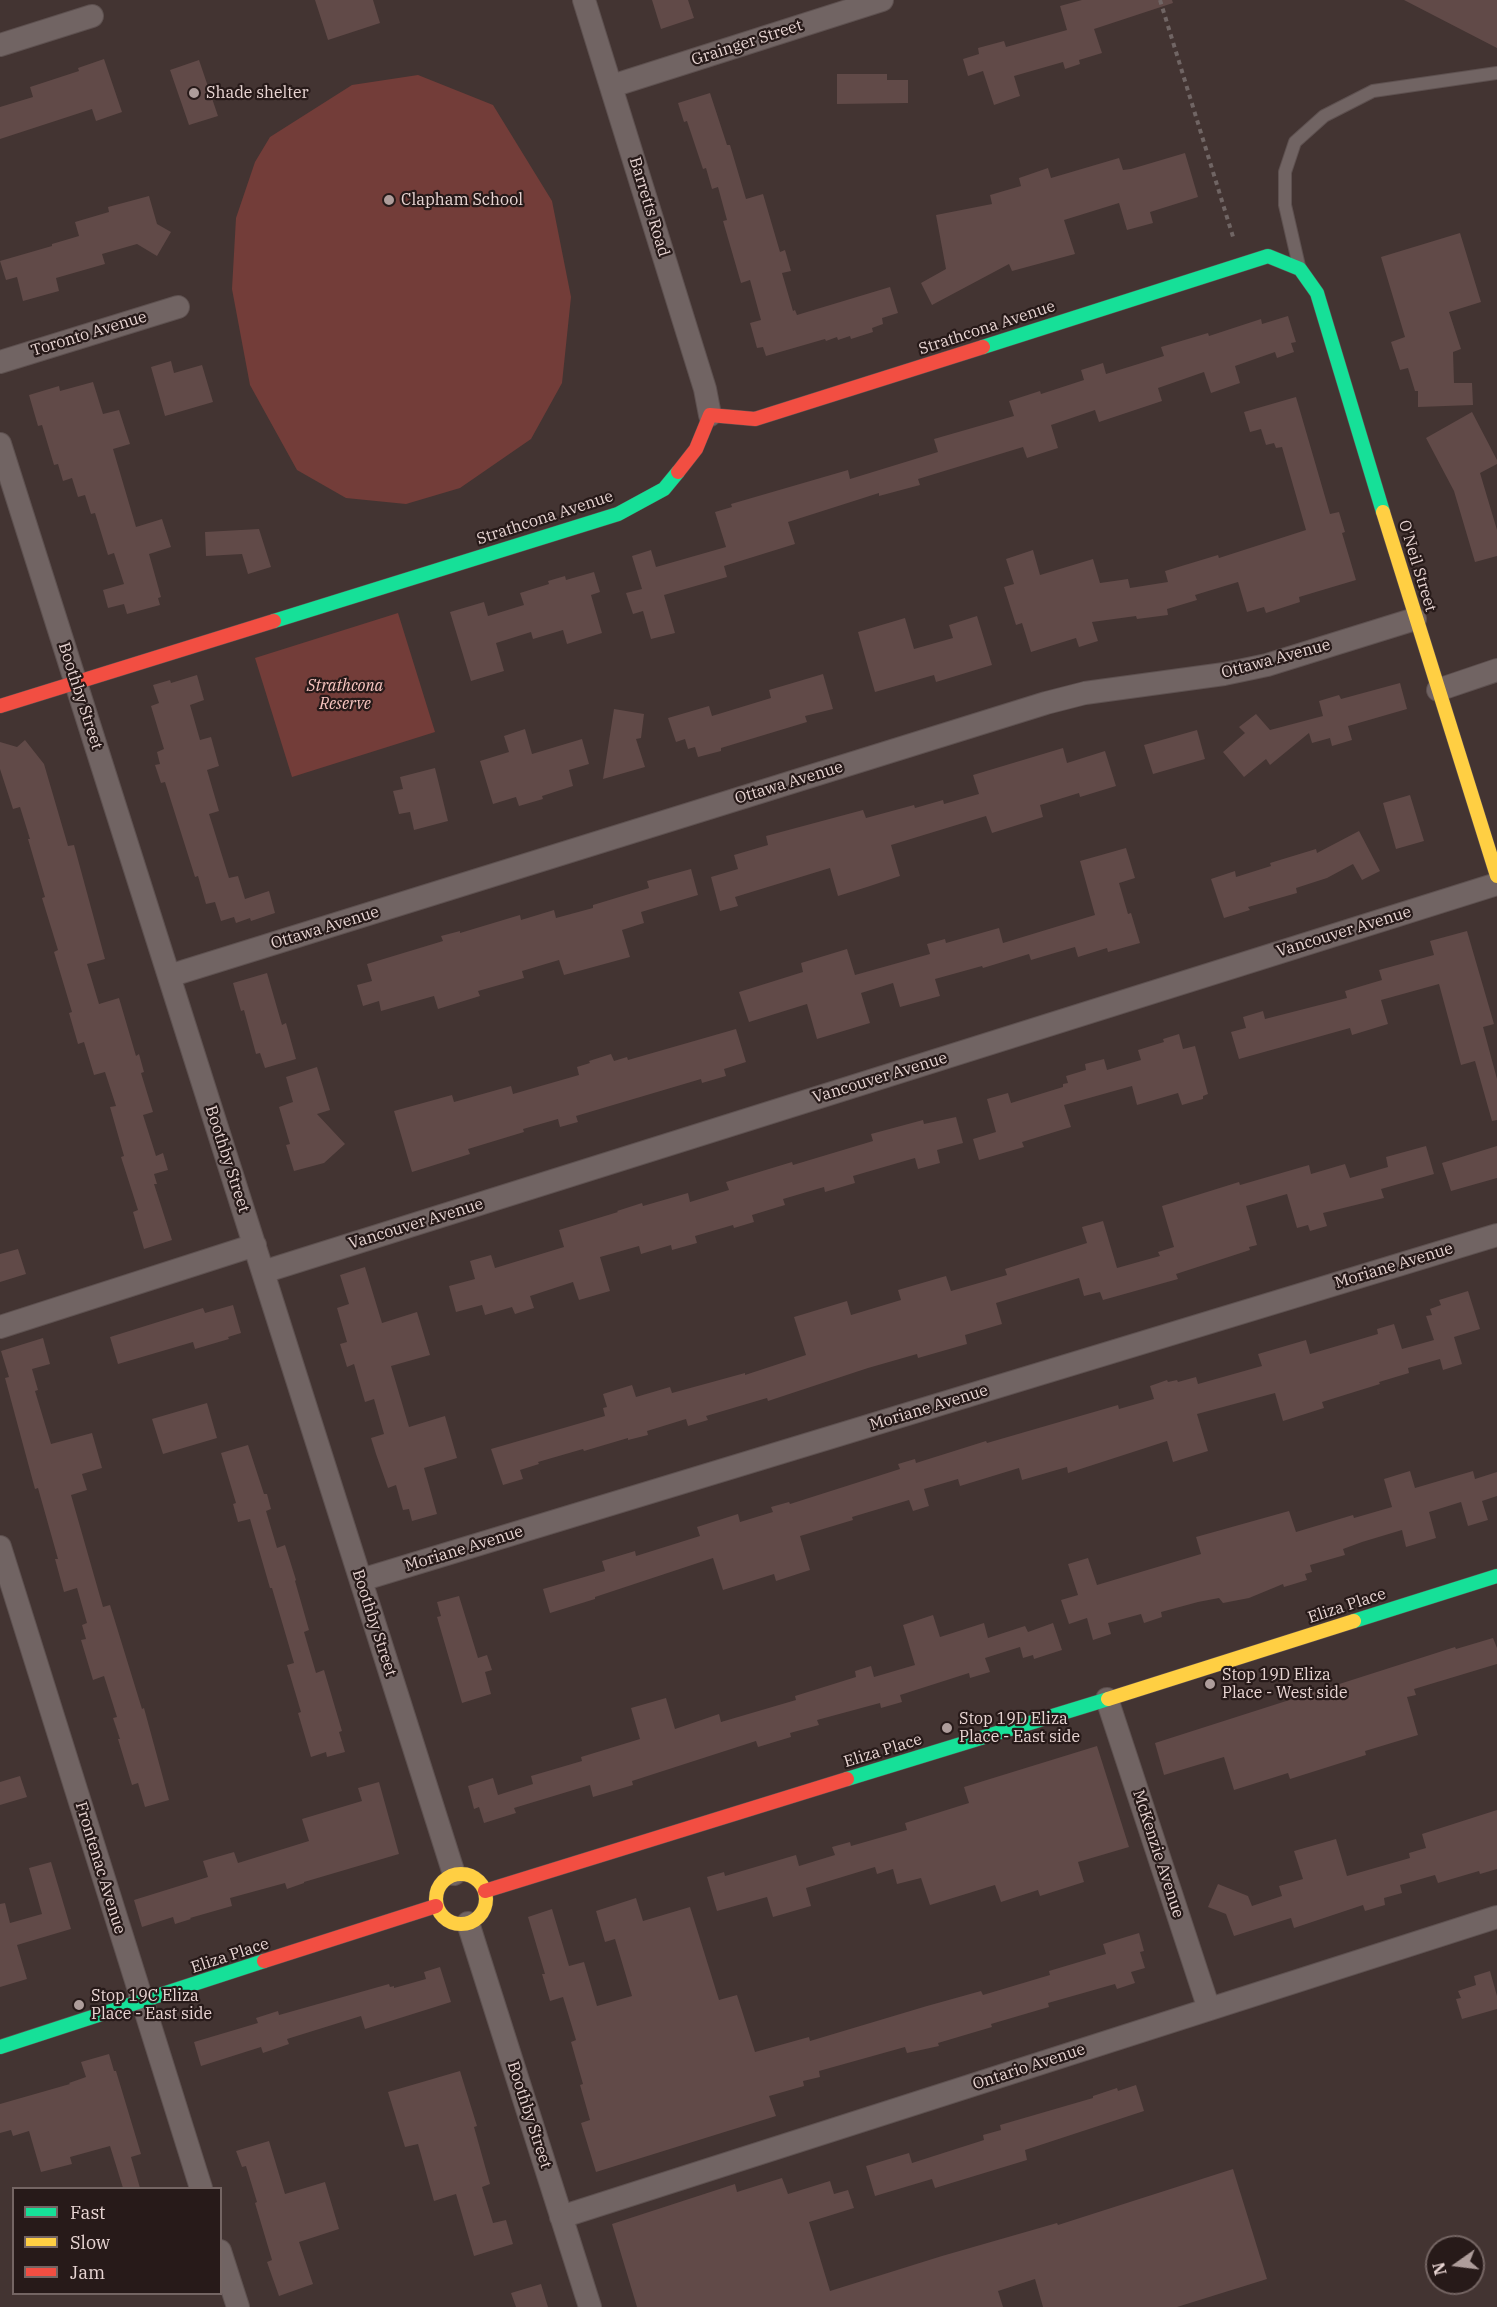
<!DOCTYPE html>
<html>
<head>
<meta charset="utf-8">
<style>
	body { margin:0 }
	#map { position:relative; width:1497px; height:2307px; overflow:hidden; background:#433432; font-family:"IBM Plex Serif",serif }
	canvas { display:block }
	.legend { position:absolute; left:12px; top:2187px; width:210px; height:108px; box-sizing:border-box; background:#271a19; border:2px solid #746563; margin:0; padding:8px 10px; list-style:none; font-size:18px; color:#e8d5d3 }
	.legend li { display:flex; align-items:center; gap:12px; height:30px }
	.legend b { width:30px; border:2px solid #746563 }
	.north { position:absolute; left:1425px; top:2235px; width:60px; height:60px; box-sizing:border-box; background:#271a19; border:2px solid #746563; border-radius:50%; rotate:256deg; font-size:16px; font-weight:700; line-height:24px; text-align:center; color:#e8d5d3 }
	.north::after { content:''; display:block; margin:auto; width:21px; height:27px; background:#ae9d9b; clip-path:polygon(50% 0,100% 100%,50% 72%,0 100%) }
</style>
</head>
<body>
<div id="map">
<canvas width="1497" height="2307"></canvas>
<ul class="legend">
<li><b style="height:8px;background:#16e098"></b>Fast</li>
<li><b style="height:8px;background:#ffcf43"></b>Slow</li>
<li><b style="height:8px;background:#f24e42"></b>Jam</li>
</ul>
<div class="north">N</div>
</div>
<script>
const context = document.querySelector('canvas').getContext('2d');
context.lineJoin = 'round';
function fillPath(path, color) { context.fillStyle = color; context.fill(path, 'evenodd'); }
const shape = rows => new Path2D(rows.map(r => 'M' + r).join(''));
function stroke(path, color, width, dash) { context.strokeStyle = color; context.lineWidth = width; context.lineCap = dash ? 'butt' : 'round'; context.setLineDash(dash || []); context.stroke(path); }
function drawText(font, color, halo, rows, align = 'center') {
  context.font = font + ' "IBM Plex Serif",serif'; context.lineWidth = 4.5; context.setLineDash([]); context.textBaseline = 'middle'; context.strokeStyle = halo; context.fillStyle = color; for (const [text, x, y, turn = 0] of rows) {
    context.save(); context.translate(x, y); context.rotate((+turn || 0) * Math.PI / 180); context.textAlign = isNaN(turn) ? turn : align; if (halo) context.strokeText(text, 0, 0); context.fillText(text, 0, 0); context.restore();
  }
}
fillPath(shape([
	[418,75,493,105,552,201,571,297,562,383,531,439,460,488,406,504,346,498,297,470,250,385,232,289,236,218,255,162,270,137,352,85],
	[398,613,435,732,292,777,255,658]
]), '#733d39');
fillPath(shape([
	[315,0,373,0,380,23,328,40],
	[652,0,688,0,694,18,661,29],
	[1082,0,1172,0,1173,3,1094,29,1102,53,1079,60,1080,64,1065,69,1063,62,1014,76,1020,96,994,105,983,71,968,76,963,59,979,54,978,48,1004,41,1006,47,1067,30,1060,6],
	[1404,0,1497,0,1497,48],
	[104,59,122,112,96,121,92,109,0,139,0,107,33,97,30,87,79,71,78,68],
	[199,60,218,116,189,125,170,70],
	[837,74,887,74,887,80,908,80,908,103,837,104],
	[710,93,727,145,730,145,746,199,763,194,780,252,785,250,791,271,782,273,793,311,795,310,797,315,890,287,898,313,882,318,883,324,872,328,873,332,851,339,850,336,838,340,837,337,826,341,825,339,766,356,763,347,757,348,750,323,761,320,750,280,741,283,723,221,727,220,718,187,712,189,706,168,703,169,687,121,684,122,678,103],
	[1185,153,1198,197,1150,212,1153,223,1127,230,1119,203,1064,220,1075,254,1012,271,1009,264,932,305,921,283,946,269,936,215,992,204,990,195,1021,186,1019,178,1048,168,1051,178,1119,158,1123,170,1131,169],
	[149,196,157,224,171,232,157,256,137,244,102,254,105,264,56,278,59,291,23,301,17,277,6,280,0,261,52,246,52,244,79,236,75,222,109,212,108,207],
	[1460,233,1481,302,1449,312,1461,349,1453,352,1454,383,1472,383,1473,405,1418,407,1418,391,1415,391,1408,368,1400,370,1391,342,1405,337,1381,257],
	[1288,316,1296,342,1291,343,1294,352,1277,358,1275,352,1235,366,1240,383,1211,393,1204,372,1158,388,1162,401,1099,422,1095,410,1051,425,1058,448,1027,458,1023,447,918,479,920,485,879,496,879,493,788,522,795,544,724,566,727,577,664,595,675,633,651,639,643,611,633,614,626,593,642,589,632,556,651,550,656,567,726,547,715,512,732,507,731,504,848,470,850,479,938,452,934,439,1014,416,1009,401,1040,391,1041,394,1084,380,1081,370,1103,363,1106,374,1164,356,1161,347,1208,333,1209,336,1261,319,1262,324],
	[171,361,174,373,202,365,213,402,165,416,151,367],
	[93,382,103,414,119,410,130,444,113,449,136,527,162,519,171,547,149,554,161,597,158,598,160,605,127,614,124,604,108,608,103,590,124,584,114,553,108,555,95,513,91,514,85,495,78,497,72,478,63,481,58,464,54,465,42,425,38,426,29,395,59,386,60,391],
	[1296,397,1330,514,1339,512,1345,532,1342,533,1356,580,1299,597,1300,602,1266,613,1264,607,1247,612,1238,582,1195,595,1197,600,1167,609,1168,615,1137,619,1136,616,1092,622,1098,641,1079,647,1076,638,1031,652,1022,623,1016,625,1004,587,1014,584,1006,559,1033,550,1040,575,1093,559,1100,583,1128,579,1130,588,1168,582,1165,571,1218,555,1219,558,1306,530,1282,447,1276,448,1274,443,1266,445,1261,429,1250,432,1244,412],
	[1472,412,1497,460,1497,464,1480,473,1497,530,1497,556,1475,562,1454,491,1426,438],
	[259,529,271,567,248,574,242,554,206,556,205,532],
	[594,572,600,592,591,595,602,633,567,644,563,630,533,639,531,632,496,643,504,671,471,681,450,612,484,602,488,616,524,605,520,593,549,584,548,581,565,576,566,580],
	[977,616,992,665,936,682,934,675,875,692,858,632,905,618,914,649,953,638,949,625],
	[823,674,833,709,805,716,807,722,721,748,721,751,698,757,695,747,688,749,685,739,676,742,668,718,709,706,712,716,771,698,769,690],
	[197,675,204,700,190,705,200,740,211,737,219,766,207,770,219,811,209,814,229,878,238,876,245,899,269,891,275,913,251,921,250,918,236,923,234,917,221,921,215,902,206,904,198,876,195,877,165,782,161,783,155,765,160,764,157,752,164,749,151,706,159,703,153,685,170,680,171,683],
	[1400,683,1407,709,1348,726,1352,740,1332,746,1330,738,1312,743,1309,733,1270,765,1266,759,1244,777,1223,752,1245,733,1239,727,1256,714,1270,730,1323,716,1319,701,1339,695,1341,699],
	[614,709,644,714,641,738,636,739,645,767,603,779],
	[525,729,532,754,582,739,589,764,569,770,573,786,542,796,543,799,519,806,516,797,493,804,480,761,509,752,504,736],
	[1197,730,1205,759,1153,774,1144,745],
	[25,740,44,764,68,846,74,845,105,959,87,964,99,1004,119,998,136,1056,139,1054,144,1072,141,1073,153,1112,143,1115,156,1156,163,1153,168,1170,154,1174,157,1184,154,1184,172,1240,144,1249,133,1212,138,1210,121,1157,124,1156,110,1107,116,1106,105,1072,94,1075,84,1042,78,1044,69,1013,72,1012,54,952,58,950,42,898,45,897,28,839,30,839,20,807,13,809,0,769,0,742,17,747],
	[1063,748,1067,763,1105,751,1116,786,1080,797,1079,793,1040,805,1043,817,992,833,986,816,891,845,900,876,867,887,838,896,830,868,735,897,738,906,720,911,711,877,738,869,734,855,768,845,766,836,863,810,866,818,914,805,915,808,943,800,944,804,979,794,973,775],
	[435,768,448,821,414,830,410,812,399,814,393,791,403,789,400,777],
	[1410,795,1424,841,1396,849,1383,803],
	[1359,831,1380,871,1362,880,1353,864,1327,878,1296,888,1297,893,1248,907,1250,910,1224,918,1211,879,1235,871,1236,877,1271,866,1270,863,1316,849,1317,853],
	[1126,848,1135,878,1119,883,1128,914,1131,913,1140,943,1108,952,1107,948,1078,957,1075,947,1031,960,1029,954,983,968,982,966,935,979,940,996,900,1007,893,983,861,993,870,1023,817,1039,807,1004,749,1022,739,992,803,972,801,963,847,949,855,975,930,954,927,944,945,939,946,943,999,928,1003,943,1095,915,1080,861],
	[691,869,698,895,641,912,644,923,622,930,630,957,564,975,559,960,522,971,524,978,478,991,480,996,438,1009,434,996,381,1011,379,1001,363,1006,357,985,372,981,367,964,443,941,441,936,460,931,460,933,520,915,521,920,554,910,556,918,593,908,593,905,649,888,647,881],
	[1467,931,1494,1024,1483,1027,1497,1079,1497,1120,1492,1121,1475,1061,1461,1065,1439,984,1381,1000,1388,1024,1352,1035,1350,1028,1239,1059,1231,1032,1246,1028,1243,1017,1263,1011,1265,1019,1347,998,1345,991,1382,980,1379,970,1434,955,1430,941],
	[267,973,282,1025,286,1023,296,1059,265,1068,260,1053,256,1054,244,1010,241,1011,233,983],
	[736,1029,746,1062,724,1069,726,1076,702,1083,701,1079,576,1116,578,1122,560,1127,558,1119,523,1129,524,1132,468,1149,470,1154,412,1172,394,1111,452,1095,454,1102,511,1086,513,1094,579,1075,577,1067,590,1063,589,1061,611,1054,614,1061,627,1057,628,1060],
	[1179,1034,1183,1049,1195,1046,1208,1094,1203,1096,1203,1099,1182,1105,1178,1093,1137,1105,1132,1086,1064,1105,1071,1127,1022,1142,1024,1147,979,1160,973,1139,996,1132,987,1099,1008,1093,1011,1103,1063,1087,1063,1084,1068,1083,1066,1076,1086,1070,1085,1064,1104,1059,1107,1070,1141,1060,1138,1050,1164,1042,1163,1039],
	[317,1067,330,1110,317,1114,345,1144,324,1163,294,1171,286,1145,290,1144,279,1107,293,1102,286,1077],
	[956,1117,963,1143,937,1150,940,1163,918,1169,915,1158,853,1176,855,1183,825,1192,824,1187,783,1199,785,1205,752,1215,754,1222,734,1228,733,1225,695,1236,697,1243,672,1250,671,1245,641,1254,639,1246,600,1257,610,1291,579,1300,573,1282,530,1296,534,1308,515,1314,512,1307,485,1315,482,1305,456,1312,449,1286,475,1279,470,1261,491,1255,495,1268,564,1247,559,1230,618,1212,617,1211,642,1203,643,1206,688,1193,690,1202,729,1190,726,1182,792,1162,793,1165,873,1141,871,1134,923,1120,924,1124],
	[1426,1146,1434,1174,1381,1189,1384,1198,1323,1213,1327,1226,1310,1231,1308,1225,1297,1228,1287,1194,1246,1206,1257,1245,1249,1247,1250,1250,1176,1274,1178,1279,1103,1300,1100,1292,1084,1296,1079,1278,996,1303,1002,1324,965,1335,967,1344,918,1358,917,1354,868,1368,768,1401,767,1398,706,1416,708,1420,688,1426,686,1419,647,1431,648,1435,628,1440,628,1438,584,1451,583,1449,538,1462,539,1464,520,1470,523,1479,503,1485,491,1449,605,1416,603,1408,607,1407,603,1394,632,1385,636,1397,670,1387,672,1393,745,1373,745,1375,806,1355,794,1317,847,1301,851,1315,901,1300,898,1290,946,1276,951,1291,1007,1275,1005,1269,1087,1243,1082,1227,1103,1221,1117,1268,1160,1256,1158,1252,1174,1247,1162,1206,1239,1182,1240,1185,1309,1165,1311,1174,1345,1164,1350,1178,1388,1167,1386,1157],
	[1497,1146,1497,1178,1451,1191,1442,1163],
	[18,1249,26,1274,0,1282,0,1254],
	[365,1267,382,1323,417,1312,430,1355,391,1366,409,1427,445,1416,457,1458,424,1468,437,1514,412,1521,409,1509,403,1510,396,1485,388,1488,376,1454,371,1438,384,1434,374,1399,365,1402,354,1364,347,1367,340,1344,347,1342,337,1308,349,1304,340,1275],
	[1468,1291,1480,1329,1454,1337,1462,1364,1443,1370,1440,1359,1408,1368,1409,1373,1379,1382,1380,1384,1322,1402,1324,1408,1283,1421,1275,1393,1197,1414,1208,1451,1173,1462,1167,1441,1068,1473,1067,1467,1022,1480,1019,1468,960,1486,958,1479,924,1489,929,1506,913,1511,909,1500,852,1517,853,1520,800,1536,810,1570,776,1581,774,1574,723,1590,713,1558,595,1597,595,1599,550,1613,543,1589,605,1571,602,1561,635,1551,636,1556,700,1536,697,1527,738,1514,740,1522,773,1512,771,1507,789,1502,790,1504,900,1469,898,1464,915,1459,916,1463,986,1441,987,1443,1118,1405,1119,1409,1154,1399,1150,1386,1167,1380,1168,1382,1177,1380,1178,1382,1196,1377,1198,1384,1262,1366,1258,1354,1306,1340,1310,1354,1378,1334,1377,1329,1394,1324,1402,1349,1434,1340,1426,1316,1432,1315,1430,1309,1441,1305,1439,1300],
	[233,1305,241,1333,228,1337,229,1339,195,1349,193,1342,118,1364,110,1337,203,1308,205,1313],
	[43,1338,50,1364,32,1369,38,1390,35,1391,51,1444,92,1433,102,1468,82,1474,87,1490,71,1495,103,1607,110,1605,142,1709,144,1708,169,1800,145,1807,138,1783,132,1785,118,1739,120,1739,113,1718,117,1717,104,1676,93,1680,81,1640,86,1639,82,1625,87,1623,77,1588,64,1592,55,1559,58,1559,38,1488,35,1489,5,1378,9,1377,1,1351],
	[207,1403,217,1438,163,1454,152,1419],
	[248,1445,264,1494,267,1494,271,1509,266,1511,277,1548,285,1545,296,1580,295,1581,309,1630,304,1632,316,1673,324,1670,342,1731,339,1732,345,1752,327,1757,326,1752,311,1757,298,1713,301,1712,287,1665,294,1663,272,1588,270,1588,250,1519,238,1522,233,1504,236,1503,221,1453],
	[1410,1471,1415,1488,1473,1471,1475,1479,1497,1472,1497,1496,1482,1501,1488,1520,1468,1526,1461,1502,1429,1512,1436,1538,1406,1547,1402,1530,1362,1542,1343,1549,1345,1555,1310,1565,1312,1572,1305,1574,1307,1580,1284,1587,1283,1584,1249,1598,1223,1603,1219,1598,1198,1602,1161,1612,1162,1617,1144,1623,1141,1614,1108,1623,1111,1634,1093,1640,1087,1618,1069,1624,1061,1600,1078,1595,1068,1564,1088,1558,1097,1585,1201,1554,1196,1537,1289,1511,1296,1532,1353,1515,1354,1518,1392,1507,1384,1479],
	[459,1596,478,1658,487,1655,492,1670,485,1672,491,1694,462,1703,437,1617,441,1616,437,1602],
	[933,1615,940,1637,984,1623,988,1638,1025,1626,1028,1632,1053,1623,1062,1650,1034,1659,1033,1655,1023,1658,1020,1647,985,1658,990,1672,970,1678,969,1673,900,1695,902,1702,881,1708,880,1703,817,1720,819,1725,790,1733,791,1737,758,1747,756,1741,632,1781,633,1785,593,1797,590,1785,514,1808,516,1813,484,1823,479,1807,474,1809,468,1786,493,1778,498,1795,533,1784,531,1776,582,1761,581,1757,640,1739,631,1708,666,1698,675,1729,719,1714,721,1722,796,1700,795,1696,856,1677,855,1671,871,1666,874,1677,915,1665,903,1625],
	[1493,1638,1497,1648,1497,1664,1414,1689,1416,1695,1407,1697,1418,1735,1365,1751,1366,1755,1290,1779,1288,1773,1234,1790,1224,1757,1164,1775,1155,1743,1455,1647,1456,1649],
	[1097,1746,1129,1847,1078,1862,1084,1882,1040,1896,1038,1890,1001,1902,995,1885,930,1905,921,1878,897,1884,893,1869,877,1874,875,1867,806,1888,811,1906,773,1917,767,1897,717,1911,707,1877,724,1872,725,1876,796,1855,799,1866,835,1855,832,1847,850,1842,851,1846,907,1830,905,1823,969,1803,964,1787],
	[20,1776,27,1797,0,1805,0,1782],
	[379,1782,399,1854,304,1882,304,1883,287,1889,285,1883,230,1898,232,1906,190,1918,191,1919,175,1924,173,1917,142,1927,134,1900,208,1877,203,1861,234,1852,238,1863,309,1841,302,1819,362,1801,358,1788],
	[1497,1810,1497,1869,1480,1874,1479,1871,1438,1883,1435,1875,1400,1885,1402,1893,1384,1898,1385,1905,1365,1911,1363,1905,1294,1928,1291,1918,1234,1936,1226,1914,1208,1907,1218,1884,1248,1896,1252,1906,1282,1896,1279,1886,1303,1879,1294,1851,1336,1839,1347,1876,1410,1858,1409,1853,1426,1848,1422,1834],
	[51,1862,71,1929,17,1945,27,1979,0,1987,0,1904,5,1903,10,1923,42,1914,29,1868],
	[636,1898,643,1921,690,1907,719,2000,737,1995,755,2052,809,2037,810,2041,927,2006,981,1991,983,1995,1050,1975,1049,1971,1106,1954,1103,1944,1139,1933,1144,1951,1140,1952,1145,1968,1131,1972,1135,1983,1117,1989,1115,1984,1048,2003,1049,2007,991,2024,992,2027,938,2043,939,2046,907,2053,905,2047,819,2071,820,2077,803,2081,804,2086,769,2096,776,2116,596,2172,581,2123,590,2120,580,2085,583,2084,571,2042,576,2040,563,1997,550,2001,542,1974,545,1974,528,1917,552,1909,569,1966,584,1962,597,2006,632,1996,615,1939,605,1942,596,1911],
	[440,1967,451,2002,365,2029,361,2016,287,2039,289,2044,263,2053,261,2047,201,2066,194,2042,258,2023,256,2018,278,2011,279,2015,389,1984,390,1987,394,1986,394,1988,426,1979,424,1972],
	[1490,1971,1497,1996,1497,2009,1462,2019,1456,1999,1461,1998,1458,1991,1476,1985,1474,1976],
	[109,2054,114,2071,116,2071,141,2154,131,2157,140,2188,123,2188,110,2146,70,2157,72,2164,41,2172,29,2131,13,2136,11,2130,0,2133,0,2104,70,2084,69,2083,86,2077,81,2062],
	[460,2071,477,2126,474,2127,490,2184,482,2187,493,2223,506,2220,513,2244,474,2256,456,2194,434,2201,418,2144,405,2147,388,2092],
	[1136,2085,1144,2111,1025,2150,1027,2160,935,2188,932,2179,875,2196,866,2166,909,2153,912,2163,984,2140,983,2135,1001,2130,1000,2125,1093,2098,1093,2096,1117,2088,1118,2091],
	[269,2141,285,2194,325,2182,339,2229,299,2242,313,2284,279,2296,267,2262,272,2260,255,2203,257,2202,246,2166,242,2167,236,2151],
	[1233,2169,1267,2279,1177,2307,1043,2307,1035,2279,998,2291,1003,2307,637,2307,612,2224,735,2184,737,2192,782,2178,788,2194,830,2181,834,2194,848,2190,854,2208,809,2222,830,2291,942,2256,1057,2223,1058,2225],
	[541,2284,548,2307,516,2307,511,2293]
]), '#614a48');
const lane = shape([
	[1299,266,1285,205,1285,172,1295,142,1324,116,1373,91,1497,73]
]);
const street = shape([
	[584,0,705,389,710,415],
	[0,45,92,16],
	[612,86,882,0],
	[0,362,178,307],
	[0,444,454,1874],
	[1438,690,1497,670],
	[169,976,1046,703,1085,693,1224,674,1267,665,1415,619],
	[263,1272,1497,884],
	[0,1327,255,1245],
	[0,1547,201,2188],
	[361,1580,1497,1235],
	[1107,1699,1209,2009],
	[468,1923,590,2307],
	[561,2217,1497,1917],
	[220,2251,238,2307]
]);
const fast = shape([
	[983,347,1268,256,1300,269,1317,293,1383,512],
	[274,621,618,514,664,489,678,472],
	[1354,1621,1497,1576],
	[847,1779,1108,1699],
	[0,2047,264,1961]
]);
const slow = shape([
	[1383,512,1497,876],
	[1108,1699,1354,1621],
	'436 1899a25 25 0 1 1 50 0a25 25 0 1 1-50 0Z'
]);
const jam = shape([
	[678,472,696,449,710,415,755,419,983,347],
	[0,706,274,621],
	[485,1891,847,1779],
	[264,1961,436,1906]
]);
stroke(lane, '#5e5150', 14);
stroke(street, '#5e5150', 24);
stroke(fast, '#5e5150', 15);
stroke(slow, '#5e5150', 15);
stroke(jam, '#5e5150', 15);
stroke(shape([
	[1160,0,1234,240]
]), '#706564', 4, [4.5, 4.5]);
stroke(lane, '#716463', 12);
stroke(street, '#716463', 22);
stroke(fast, '#16e098', 14);
stroke(slow, '#ffcf43', 14);
stroke(jam, '#f24e42', 14);
for (const [x, y, r, color] of [
	[194,93,6,"#ae9d9b"],
	[389,200,6,"#ae9d9b"],
	[1210,1684,6,"#ae9d9b"],
	[947,1728,6,"#ae9d9b"],
	[79,2005,6,"#ae9d9b"]
]) { const dot = new Path2D(); dot.arc(x, y, r, 0, 2 * Math.PI); context.fillStyle = color; context.fill(dot); stroke(dot, '#271a19', 2); }
drawText('16px', '#e8d5d3', '#271a19', [
	["Grainger Street",747,43,-18],
	["Barretts Road",649,207,73],
	["Strathcona Avenue",987,328,-18],
	["Toronto Avenue",89,334,-17],
	["Strathcona Avenue",545,518,-18],
	["O'Neil Street",1417,566,73],
	["Ottawa Avenue",1276,659,-15],
	["Boothby Street",80,696,72],
	["Ottawa Avenue",789,783,-17],
	["Ottawa Avenue",325,928,-17],
	["Vancouver Avenue",1344,932,-17],
	["Vancouver Avenue",880,1078,-17],
	["Boothby Street",227,1159,72],
	["Vancouver Avenue",416,1224,-17],
	["Moriane Avenue",1394,1266,-17],
	["Moriane Avenue",929,1408,-17],
	["Moriane Avenue",464,1549,-17],
	["Eliza Place",1347,1606,-18],
	["Boothby Street",374,1623,72],
	["Eliza Place",883,1751,-17],
	["McKenzie Avenue",1158,1854,72],
	["Frontenac Avenue",100,1868,73],
	["Eliza Place",230,1956,-18],
	["Ontario Avenue",1029,2067,-18],
	["Boothby Street",529,2115,72]
]);
drawText('16px', '#e8d5d3', '#271a19', [
	["Shade shelter",206,93],
	["Clapham School",401,200],
	["Stop 19D Eliza",1222,1675],
	["Place - West side",1222,1693],
	["Stop 19D Eliza",959,1719],
	["Place - East side",959,1737],
	["Stop 19C Eliza",91,1996],
	["Place - East side",91,2014]
], 'left');
drawText('italic 16px', '#f9c6c1', '#271a19', [
	["Strathcona",345,686],
	["Reserve",345,704]
]);
</script>
</body>
</html>
